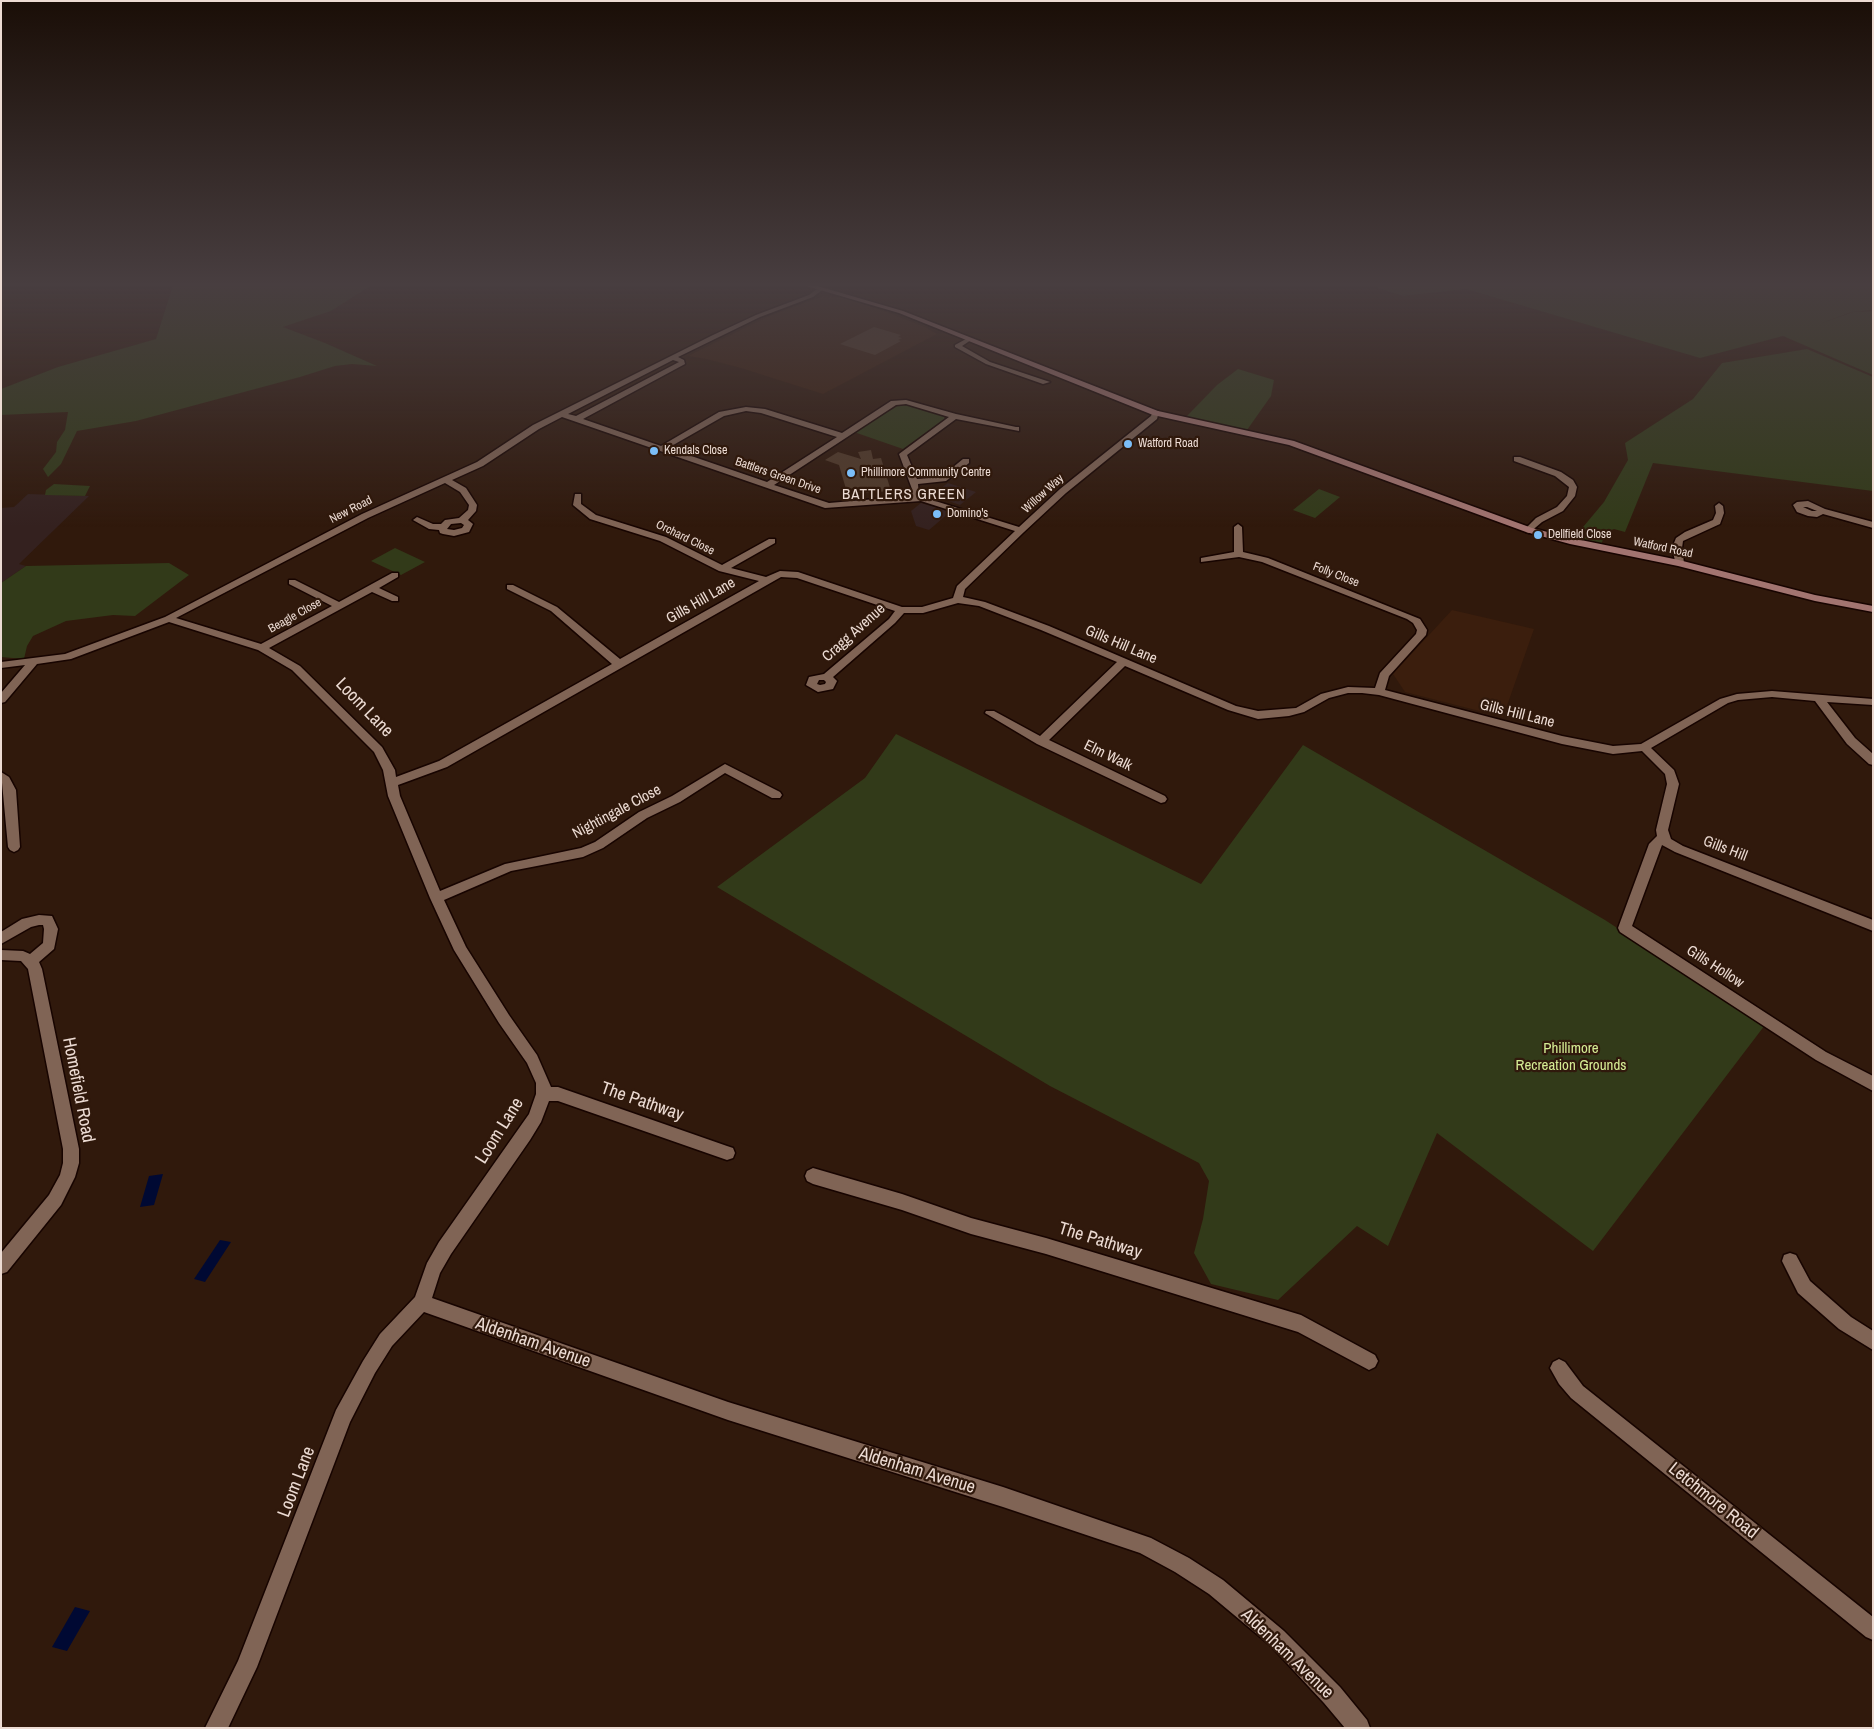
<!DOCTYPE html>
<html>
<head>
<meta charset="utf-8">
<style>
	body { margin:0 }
	#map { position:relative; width:1874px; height:1729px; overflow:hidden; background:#30190c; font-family:"Archivo Narrow",sans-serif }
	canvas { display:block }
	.frame { position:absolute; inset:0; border:2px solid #ecdbd3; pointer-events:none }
</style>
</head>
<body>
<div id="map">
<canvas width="1874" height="1729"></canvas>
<div class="frame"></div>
</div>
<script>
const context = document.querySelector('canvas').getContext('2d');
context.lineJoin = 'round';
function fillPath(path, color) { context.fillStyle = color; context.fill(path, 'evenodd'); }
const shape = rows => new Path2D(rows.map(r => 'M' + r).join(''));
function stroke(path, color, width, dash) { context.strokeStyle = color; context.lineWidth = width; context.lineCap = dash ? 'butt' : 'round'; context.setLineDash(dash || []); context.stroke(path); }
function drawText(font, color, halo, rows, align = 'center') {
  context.font = font + ' "Archivo Narrow",sans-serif'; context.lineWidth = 4.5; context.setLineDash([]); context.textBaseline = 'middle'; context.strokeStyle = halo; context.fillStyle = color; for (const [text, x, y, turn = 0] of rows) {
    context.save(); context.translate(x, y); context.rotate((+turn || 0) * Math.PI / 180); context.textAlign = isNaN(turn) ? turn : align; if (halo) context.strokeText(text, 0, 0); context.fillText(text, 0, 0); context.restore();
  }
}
fillPath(shape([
	[948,483,976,492,960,505,931,495],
	[28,494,89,496,19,564,26,566,1,583,1,508,14,507],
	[921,503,950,512,929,530,916,526,911,511]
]), '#34211f');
fillPath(shape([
	[823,296,843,297,884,311,925,327,937,334,823,394,741,368,706,359,688,356,767,317],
	[1452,610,1534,629,1503,717,1405,692,1393,674]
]), '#3b1e0d');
fillPath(shape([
	[173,285,372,285,331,311,283,327,325,343,377,366,352,364,335,366,300,377,136,421,77,431,61,464,48,477,43,469,56,452,57,442,65,430,68,412,1,415,1,389,58,367,156,339],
	[1377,285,1873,285,1873,310,1852,312,1819,324,1853,312,1873,311,1873,375,1783,336,1700,358,1466,289,1403,296,1378,288],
	[1807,349,1873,377,1873,491,1653,463,1625,532,1614,529,1606,532,1601,545,1573,539,1604,502,1628,460,1625,443,1693,399,1722,363],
	[1238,369,1274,380,1271,396,1247,430,1186,417,1217,385],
	[906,404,943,415,945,419,903,449,854,432,899,405],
	[54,484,90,486,85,496,45,495,46,490],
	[1319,489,1340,497,1315,518,1293,510],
	[395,548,425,562,401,575,371,561],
	[169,563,189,575,135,616,113,615,66,621,33,636,27,646,24,659,1,657,1,583,26,566],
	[896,734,1201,884,1303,745,1605,920,1765,1025,1593,1251,1437,1133,1388,1246,1357,1226,1278,1300,1211,1284,1194,1253,1203,1219,1209,1181,1199,1163,1050,1086,717,887,865,778]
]), '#323a19');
fillPath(shape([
	[163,1174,154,1205,140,1207,149,1176],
	[220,1240,231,1242,205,1282,194,1279],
	[75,1607,90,1611,67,1651,52,1647]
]), '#000933');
fillPath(shape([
	[874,327,901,335,898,337,902,338,898,340,901,341,875,355,840,344],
	[871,450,873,459,881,458,891,491,863,493,858,493,857,488,846,489,839,465,825,460,838,452,861,459,858,452]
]), '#513a29');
const street = shape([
	[817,289,822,290,813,297,760,317,678,357,684,360,685,364,583,419,661,446,719,412,746,407,765,409,842,433,891,401,906,400,956,414,1016,427,1019,427,1019,431,956,419,907,455,917,479,941,477,963,459,969,459,969,463,946,481,918,484,919,496,1019,527,1060,489,1151,416,1153,411,1159,411,1157,419,1066,493,1024,532,965,589,963,597,985,602,1049,626,1236,706,1258,711,1296,708,1321,694,1348,687,1375,688,1380,673,1416,634,1417,630,1413,623,1407,619,1262,562,1239,557,1201,562,1201,558,1234,552,1234,527,1238,524,1242,527,1243,552,1268,558,1420,619,1427,630,1426,635,1389,676,1385,690,1562,736,1613,746,1641,744,1720,699,1737,694,1772,691,1873,699,1873,705,1827,702,1855,738,1873,754,1873,765,1869,764,1847,744,1815,701,1772,697,1738,700,1728,703,1651,748,1674,770,1679,784,1668,830,1671,839,1683,846,1873,920,1873,931,1675,852,1662,845,1632,926,1826,1052,1873,1076,1873,1091,1816,1060,1620,932,1618,928,1649,844,1657,836,1656,830,1667,784,1665,774,1642,751,1613,754,1562,744,1379,695,1362,693,1348,693,1329,698,1304,712,1289,716,1258,719,1228,710,1125,666,1049,740,1165,796,1167,799,1165,802,1161,803,1037,744,985,713,986,711,994,711,1040,736,1117,662,1041,630,979,606,958,603,923,613,904,613,895,623,833,677,837,681,833,689,818,692,806,685,809,677,824,674,889,619,895,611,797,578,781,577,447,767,398,785,400,796,440,891,505,864,581,848,595,842,639,812,672,796,725,764,780,792,782,795,780,798,772,798,725,773,680,802,647,818,603,848,583,857,511,871,444,900,466,947,509,1015,537,1055,551,1087,558,1087,727,1146,733,1148,735,1153,733,1158,727,1160,558,1101,549,1101,541,1122,530,1140,451,1254,440,1273,432,1298,728,1402,1003,1487,1151,1538,1189,1558,1223,1580,1284,1631,1340,1687,1367,1720,1370,1728,1345,1728,1324,1703,1270,1645,1209,1594,1175,1572,1140,1553,1003,1507,728,1420,424,1312,392,1346,375,1373,350,1422,257,1667,228,1728,205,1728,238,1661,336,1410,363,1361,380,1334,415,1297,427,1263,439,1242,529,1114,536,1094,536,1083,527,1063,499,1023,454,950,430,898,388,796,383,770,374,752,292,670,258,650,169,622,71,659,37,664,5,702,1,703,1,693,25,665,1,668,1,662,65,654,165,617,362,514,477,462,533,425,713,335,756,315,809,295,817,289],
	[673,360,679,362,576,416,568,414,673,360],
	[906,404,949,417,899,454,912,489,911,496,829,503,774,485,896,405,906,404],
	[746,411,761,413,837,437,767,482,668,448,724,416,746,411],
	[562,417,825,508,921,501,1015,531,957,586,953,598,922,607,902,607,798,572,780,571,766,577,731,568,775,543,775,539,769,539,722,565,666,537,596,515,581,504,581,494,575,494,573,505,590,519,660,541,719,571,759,581,620,659,557,607,513,585,507,585,507,589,551,611,612,664,439,761,396,777,395,770,382,747,300,666,269,648,372,592,392,601,398,601,398,597,379,588,398,577,398,573,392,573,339,602,295,580,289,580,289,584,332,606,261,644,176,618,368,518,445,483,460,492,469,505,468,510,459,518,445,520,441,524,433,524,417,517,413,520,429,529,439,530,440,533,443,534,454,536,469,532,473,524,468,520,476,511,477,505,466,488,452,480,483,466,539,429,562,417],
	[461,523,464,525,462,528,454,530,447,529,451,524,461,523],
	[819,680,824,680,826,682,825,684,820,685,817,684,819,680],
	[966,339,971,340,962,346,990,362,1050,382,1043,384,986,364,955,347,955,345,966,339],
	[1514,457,1520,457,1561,472,1573,480,1577,487,1575,496,1563,511,1542,522,1529,533,1526,532,1526,528,1536,518,1557,507,1567,496,1569,487,1555,476,1514,461,1514,457],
	[1808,501,1825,509,1873,522,1873,528,1823,514,1817,517,1808,516,1797,512,1793,505,1797,502,1808,501],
	[1803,507,1807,507,1817,511,1812,511,1803,507],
	[1719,503,1723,506,1724,513,1720,524,1683,541,1682,548,1684,563,1682,565,1676,565,1672,548,1676,538,1685,532,1713,520,1716,513,1715,506,1719,503],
	[1,772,9,777,16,790,20,847,18,850,14,852,10,850,8,847,1,772],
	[39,915,52,916,58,929,54,949,39,962,42,969,79,1149,79,1163,75,1177,61,1205,7,1272,1,1274,1,1253,49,1195,60,1175,63,1163,63,1149,28,969,21,961,1,960,1,950,23,951,30,954,43,943,44,929,43,925,39,925,31,927,1,944,1,932,22,919,39,915],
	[813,1168,902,1194,971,1218,1046,1238,1301,1315,1375,1355,1378,1361,1375,1367,1369,1370,1298,1332,1046,1254,971,1234,902,1210,813,1184,807,1181,805,1176,807,1171,813,1168],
	[1790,1253,1796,1255,1810,1281,1851,1317,1873,1331,1873,1350,1839,1329,1798,1293,1782,1261,1784,1255,1790,1253],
	[1559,1359,1565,1362,1583,1386,1873,1617,1873,1640,1866,1637,1571,1398,1559,1384,1550,1368,1553,1362,1559,1359]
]);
const secondary = shape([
	[803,285,814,285,903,311,1158,411,1294,441,1532,528,1571,538,1679,560,1815,595,1873,606,1873,612,1815,601,1678,566,1570,544,1526,532,1289,445,1153,415,899,313,803,285]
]);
stroke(street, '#170400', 3);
stroke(secondary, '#170400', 3);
fillPath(street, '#806455');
fillPath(secondary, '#a27470');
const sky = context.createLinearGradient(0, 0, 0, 527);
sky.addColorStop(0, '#1a0e07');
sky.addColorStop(0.54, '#483e40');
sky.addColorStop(1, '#483e4000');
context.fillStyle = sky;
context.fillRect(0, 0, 1874, 527);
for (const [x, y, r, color] of [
	[1128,444,5,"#7bbef8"],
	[654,451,5,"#7bbef8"],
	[851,473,5,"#7bbef8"],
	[937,514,5,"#7bbef8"],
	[1538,535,5,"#7bbef8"]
]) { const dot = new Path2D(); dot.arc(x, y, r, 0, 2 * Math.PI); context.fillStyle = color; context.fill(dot); stroke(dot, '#30190c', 2); }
drawText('12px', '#ecdbd3', '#30190c', [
	["Watford Road",1138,444],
	["Kendals Close",664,451],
	["Phillimore Community Centre",861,473],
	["Domino's",947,514],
	["Dellfield Close",1548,535]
], 'left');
drawText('12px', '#ecdbd3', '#30190c', [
	["Battlers Green Drive",778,476,19],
	["Willow Way",1043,494,-42],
	["New Road",351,510,-27],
	["Orchard Close",685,538,26],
	["Watford Road",1663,548,12],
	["Folly Close",1336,575,21],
	["Beagle Close",295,616,-29]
]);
context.letterSpacing = '1px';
drawText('15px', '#ecdbd3', '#30190c', [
	["BATTLERS GREEN",904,495]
]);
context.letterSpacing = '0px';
drawText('15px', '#ecdbd3', '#30190c', [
	["Gills Hill Lane",701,601,-30],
	["Cragg Avenue",854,633,-42],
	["Gills Hill Lane",1121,645,23],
	["Gills Hill Lane",1517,714,14],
	["Elm Walk",1108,756,26],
	["Nightingale Close",617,812,-28],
	["Gills Hill",1725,849,21],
	["Gills Hollow",1715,967,33]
]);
drawText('15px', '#d5ec94', '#30190c', [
	["Phillimore",1571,1049],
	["Recreation Grounds",1571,1066]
]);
drawText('18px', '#ecdbd3', '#30190c', [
	["Loom Lane",364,708,46],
	["Homefield Road",78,1090,79],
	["The Pathway",642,1102,19],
	["Loom Lane",500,1131,-58],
	["The Pathway",1100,1241,17],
	["Aldenham Avenue",533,1343,19],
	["Aldenham Avenue",917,1471,17],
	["Loom Lane",297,1482,-69],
	["Letchmore Road",1713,1501,39],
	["Aldenham Avenue",1287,1654,44]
]);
</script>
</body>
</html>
